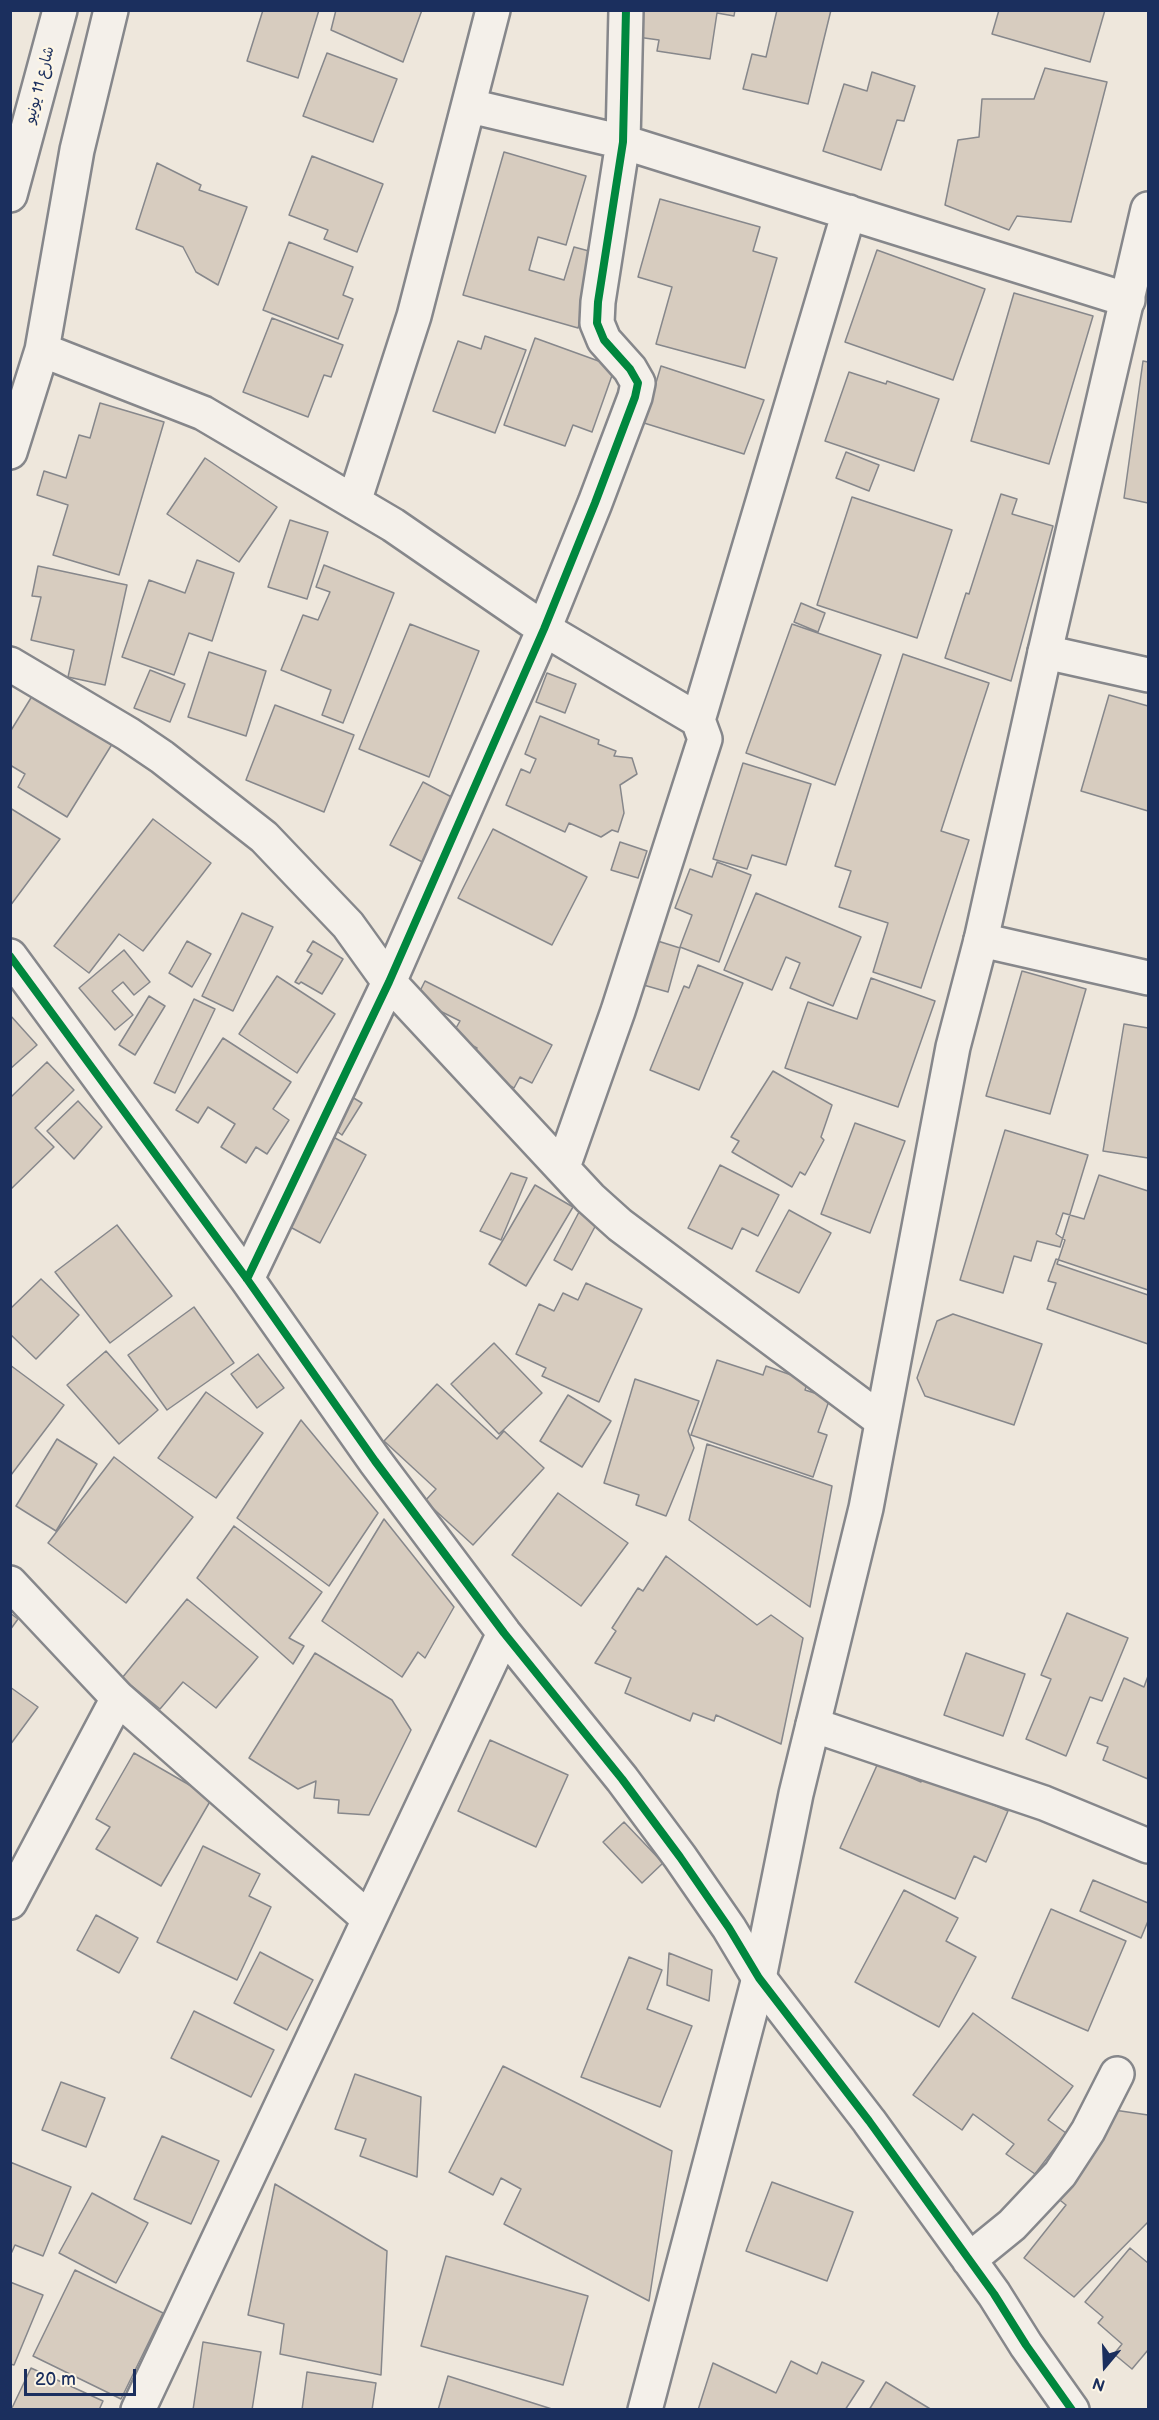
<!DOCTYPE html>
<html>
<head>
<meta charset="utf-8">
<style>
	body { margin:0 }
	#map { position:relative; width:1159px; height:2420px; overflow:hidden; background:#eee7dc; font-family:"Balsamiq Sans",sans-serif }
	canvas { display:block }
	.frame { position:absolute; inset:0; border:12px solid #1b2f5e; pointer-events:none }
	.north { position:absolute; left:1075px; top:2336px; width:60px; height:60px; -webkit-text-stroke:4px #fcf5e5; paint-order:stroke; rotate:199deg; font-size:16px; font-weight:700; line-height:24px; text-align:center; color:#1b2f5e }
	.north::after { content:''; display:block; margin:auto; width:21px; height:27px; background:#1b2f5e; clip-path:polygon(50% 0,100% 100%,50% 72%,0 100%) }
	.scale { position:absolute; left:24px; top:2369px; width:112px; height:27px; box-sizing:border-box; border:3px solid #1b2f5e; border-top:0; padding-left:8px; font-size:18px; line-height:21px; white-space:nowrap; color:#1b2f5e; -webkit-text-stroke:4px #fcf5e5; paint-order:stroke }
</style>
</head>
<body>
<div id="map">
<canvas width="1159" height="2420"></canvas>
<div class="frame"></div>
<div class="north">N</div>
<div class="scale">20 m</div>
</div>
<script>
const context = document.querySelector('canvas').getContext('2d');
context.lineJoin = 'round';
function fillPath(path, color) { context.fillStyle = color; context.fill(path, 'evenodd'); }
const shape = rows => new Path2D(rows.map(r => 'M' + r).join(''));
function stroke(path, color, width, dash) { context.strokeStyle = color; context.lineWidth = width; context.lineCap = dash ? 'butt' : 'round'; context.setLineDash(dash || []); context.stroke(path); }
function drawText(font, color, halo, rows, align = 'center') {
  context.font = font + ' "Balsamiq Sans","Playpen Sans Arabic",sans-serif'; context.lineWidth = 5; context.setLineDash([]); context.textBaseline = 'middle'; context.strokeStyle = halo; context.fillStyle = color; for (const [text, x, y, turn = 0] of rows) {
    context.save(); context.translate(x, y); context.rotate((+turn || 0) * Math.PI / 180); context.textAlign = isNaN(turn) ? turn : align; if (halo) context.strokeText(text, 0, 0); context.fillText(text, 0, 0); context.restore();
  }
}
const building = shape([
	[263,10,319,10,298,78,247,61,263,10],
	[336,10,422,10,403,62,331,30,336,10],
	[634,10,735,10,734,16,717,13,710,59,657,51,659,40,630,36,634,10],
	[777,10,831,10,808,104,743,89,752,54,766,57,777,10],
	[999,10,1105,10,1090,62,992,34,999,10],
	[327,53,397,79,373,142,303,116,327,53],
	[1045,68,1107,82,1071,222,1017,216,1009,230,945,205,958,140,979,137,982,99,1034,99,1045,68],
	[872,72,915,86,904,121,897,120,881,170,823,151,844,84,867,91,872,72],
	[504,152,586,176,566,245,538,237,529,270,564,280,574,247,600,254,578,328,463,295,504,152],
	[312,156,383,184,357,252,324,239,328,230,289,215,312,156],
	[157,163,201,185,199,190,247,207,218,285,196,272,183,247,136,229,157,163],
	[660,199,760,227,753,251,777,258,745,368,656,344,672,287,638,277,660,199],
	[289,242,353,267,343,295,353,299,338,339,263,310,289,242],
	[877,250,985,289,953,380,845,342,877,250],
	[1014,293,1093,316,1049,464,971,441,1014,293],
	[272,318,343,345,331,377,324,375,308,417,243,392,272,318],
	[485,336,526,350,495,433,433,411,458,341,481,349,485,336],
	[535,338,615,367,592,432,573,425,565,446,504,425,535,338],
	[1143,361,1148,362,1148,503,1124,498,1143,361],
	[661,366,764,400,744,454,644,423,661,366],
	[849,372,886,384,887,381,939,399,914,471,825,441,849,372],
	[100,403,164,422,119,575,53,555,68,505,37,495,44,471,66,478,79,435,90,438,100,403],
	[846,452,879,465,869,491,836,478,846,452],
	[205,458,277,507,239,562,167,514,205,458],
	[1001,494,1017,499,1012,514,1053,526,1011,681,945,658,966,593,969,594,1001,494],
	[852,497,952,530,917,638,817,605,852,497],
	[290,520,328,532,307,599,268,587,290,520],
	[197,560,234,573,212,641,189,633,174,675,122,657,149,580,185,593,197,560],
	[324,565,394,593,343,723,322,715,331,690,281,670,303,615,318,620,330,592,316,587,324,565],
	[38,566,127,585,105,685,68,677,74,650,31,640,41,597,32,596,38,566],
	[801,603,825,613,818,632,794,622,801,603],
	[410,624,479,651,429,777,359,749,410,624],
	[792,624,881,655,835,785,746,753,792,624],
	[209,652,266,671,246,736,188,717,209,652],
	[903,654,989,683,941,831,969,840,921,988,873,972,888,923,839,907,851,871,835,866,903,654],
	[150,670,185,684,170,722,134,708,150,670],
	[547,673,576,684,565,713,536,702,547,673],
	[34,693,114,741,67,817,18,787,25,774,10,765,10,732,34,693],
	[1109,695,1148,706,1148,811,1081,791,1109,695],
	[275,705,354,735,324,812,246,780,275,705],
	[540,716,599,740,598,744,616,751,614,756,632,758,637,774,620,785,624,813,618,832,612,830,601,837,569,823,565,832,506,805,521,769,530,773,536,759,525,754,540,716],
	[743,763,811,784,786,865,752,855,747,869,713,859,743,763],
	[423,782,461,802,428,865,390,845,423,782],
	[10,808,60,839,10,906,10,808],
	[153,819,211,863,143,951,119,934,89,973,54,946,153,819],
	[493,829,587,877,552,945,458,898,493,829],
	[620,842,647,851,638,878,611,870,620,842],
	[717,862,751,875,719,962,680,947,692,915,675,908,690,869,712,877,717,862],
	[756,893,861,937,833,1006,790,988,800,963,786,957,772,990,724,970,756,893],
	[242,913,273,927,233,1011,202,996,242,913],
	[645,937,680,948,668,992,633,982,645,937],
	[187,941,211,954,192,987,169,973,187,941],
	[313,941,343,959,322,994,301,982,299,984,295,982,312,954,307,951,313,941],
	[124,950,150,982,134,995,123,982,112,991,133,1015,115,1030,79,988,124,950],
	[698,965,743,983,699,1090,650,1070,684,986,689,988,698,965],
	[1022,971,1086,989,1050,1114,986,1096,1022,971],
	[277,976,335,1014,297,1073,239,1034,277,976],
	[871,978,935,1001,898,1107,785,1068,808,1002,857,1019,871,978],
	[425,981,552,1045,532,1083,520,1077,514,1088,483,1072,472,1058,477,1048,452,1035,460,1021,416,999,425,981],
	[149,996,165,1006,135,1055,119,1045,149,996],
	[194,999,215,1009,175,1093,154,1083,194,999],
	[10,1015,37,1045,10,1069,10,1015],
	[1124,1024,1148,1028,1148,1158,1103,1151,1124,1024],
	[223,1038,291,1082,273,1109,289,1120,267,1154,256,1147,246,1163,221,1147,235,1124,208,1107,198,1123,176,1110,223,1038],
	[47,1062,74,1090,35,1128,54,1147,10,1190,10,1098,47,1062],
	[773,1071,832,1105,821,1137,824,1140,805,1175,800,1172,792,1187,732,1152,739,1141,731,1137,773,1071],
	[347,1094,362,1103,342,1135,328,1125,347,1094],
	[78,1101,102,1127,74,1159,47,1131,78,1101],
	[855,1123,905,1141,870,1233,821,1214,855,1123],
	[1005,1130,1088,1155,1060,1247,1037,1241,1031,1261,1014,1256,1003,1293,960,1280,1005,1130],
	[326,1133,366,1155,320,1243,279,1221,326,1133],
	[720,1165,779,1195,758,1236,742,1228,732,1249,688,1228,720,1165],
	[511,1173,527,1178,501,1240,480,1231,511,1173],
	[1099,1175,1148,1191,1148,1295,1057,1264,1065,1240,1056,1234,1063,1213,1084,1219,1099,1175],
	[535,1185,573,1207,526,1286,489,1264,535,1185],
	[789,1210,831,1233,799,1293,756,1271,789,1210],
	[579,1212,598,1221,572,1270,554,1260,579,1212],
	[117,1225,172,1296,110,1343,55,1272,117,1225],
	[1056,1259,1148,1290,1148,1344,1047,1309,1056,1283,1048,1281,1056,1259],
	[41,1279,79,1315,36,1359,10,1334,10,1309,41,1279],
	[586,1283,642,1309,599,1402,542,1376,546,1368,516,1354,539,1304,554,1311,563,1293,578,1300,586,1283],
	[194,1307,234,1363,167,1410,128,1355,194,1307],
	[953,1314,1042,1344,1014,1425,925,1396,917,1378,937,1321,953,1314],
	[494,1343,542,1393,499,1434,451,1384,494,1343],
	[106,1351,158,1410,119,1444,67,1385,106,1351],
	[258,1354,284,1388,257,1408,231,1374,258,1354],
	[717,1360,763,1375,766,1366,808,1381,805,1390,830,1398,818,1432,827,1435,813,1477,691,1435,717,1360],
	[10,1365,64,1405,11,1475,10,1475,10,1365],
	[635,1379,699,1401,688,1431,694,1448,666,1516,636,1505,639,1495,604,1483,635,1379],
	[437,1384,497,1439,504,1431,544,1468,473,1545,425,1501,436,1489,384,1441,437,1384],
	[206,1392,263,1433,216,1498,158,1458,206,1392],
	[568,1395,611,1421,582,1467,540,1441,568,1395],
	[301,1420,378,1513,329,1586,237,1518,301,1420],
	[57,1439,97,1464,56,1531,16,1506,57,1439],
	[707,1444,832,1486,810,1607,689,1520,707,1444],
	[114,1457,193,1517,126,1603,48,1543,114,1457],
	[558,1493,628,1543,581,1606,512,1555,558,1493],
	[384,1519,454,1607,425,1658,418,1652,402,1677,322,1621,384,1519],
	[234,1526,322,1592,289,1638,304,1646,293,1664,197,1578,234,1526],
	[666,1556,757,1625,771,1615,803,1638,781,1744,716,1715,714,1721,693,1713,690,1721,625,1693,631,1678,595,1663,616,1631,612,1628,638,1588,643,1591,666,1556],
	[187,1599,258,1657,216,1708,183,1682,160,1709,122,1678,187,1599],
	[10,1613,18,1619,10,1630,10,1613],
	[1067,1613,1128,1638,1102,1701,1090,1697,1066,1756,1026,1739,1051,1679,1041,1675,1067,1613],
	[315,1653,392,1700,411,1730,369,1815,338,1813,339,1800,314,1798,316,1781,298,1789,249,1758,315,1653],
	[966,1653,1025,1674,1003,1736,944,1715,966,1653],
	[1148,1676,1148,1779,1103,1760,1108,1747,1097,1743,1124,1678,1144,1687,1148,1676],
	[10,1687,38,1707,10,1745,10,1687],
	[490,1740,568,1775,536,1847,458,1811,490,1740],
	[134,1753,212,1798,161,1886,96,1849,110,1827,96,1819,134,1753],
	[878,1763,921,1782,924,1775,1008,1811,986,1862,974,1856,955,1899,840,1848,878,1763],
	[624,1822,663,1863,642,1883,603,1842,624,1822],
	[203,1846,260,1874,249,1896,271,1907,237,1980,157,1942,203,1846],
	[1093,1880,1148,1903,1148,1921,1141,1938,1080,1911,1093,1880],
	[904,1890,958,1918,946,1941,976,1957,939,2027,855,1982,904,1890],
	[1051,1909,1126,1941,1088,2031,1012,1998,1051,1909],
	[96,1915,138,1938,119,1973,77,1950,96,1915],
	[260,1952,313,1980,287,2030,234,2003,260,1952],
	[669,1953,712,1970,709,2001,667,1985,669,1953],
	[629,1957,662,1970,647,2009,692,2026,660,2107,581,2077,629,1957],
	[194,2011,274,2050,251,2097,171,2058,194,2011],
	[973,2013,1073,2086,1048,2120,1066,2133,1035,2174,1006,2154,1014,2144,973,2114,962,2130,913,2095,973,2013],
	[503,2066,672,2151,649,2301,504,2224,521,2189,501,2178,493,2195,449,2172,503,2066],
	[355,2074,421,2097,417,2177,360,2156,366,2139,335,2129,355,2074],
	[61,2082,105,2098,86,2147,42,2130,61,2082],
	[1114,2110,1148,2115,1148,2222,1074,2297,1024,2258,1066,2205,1056,2197,1114,2110],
	[162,2136,219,2161,191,2224,134,2199,162,2136],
	[10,2162,71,2187,43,2256,15,2245,10,2256,10,2162],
	[772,2182,853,2212,827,2281,746,2251,772,2182],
	[275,2184,387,2251,381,2375,280,2354,284,2324,248,2315,275,2184],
	[92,2193,148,2223,116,2283,59,2253,92,2193],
	[1130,2248,1148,2263,1148,2350,1132,2369,1114,2354,1122,2344,1098,2323,1103,2317,1085,2302,1130,2248],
	[446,2256,588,2296,563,2385,421,2346,446,2256],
	[75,2270,163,2313,121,2399,33,2356,75,2270],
	[10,2282,43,2295,14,2365,10,2364,10,2282],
	[203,2342,261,2352,252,2410,193,2410,203,2342],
	[791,2361,817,2374,822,2362,864,2381,845,2410,698,2410,713,2363,776,2393,791,2361],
	[31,2368,103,2401,99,2410,11,2410,31,2368],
	[307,2372,376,2383,372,2410,302,2410,307,2372],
	[448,2376,555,2410,438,2410,448,2376],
	[886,2382,932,2410,869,2410,886,2382]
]);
fillPath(building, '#d7ccbf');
stroke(building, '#86878b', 1.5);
const minor = shape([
	[470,106,623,142,1128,300],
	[42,350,203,413,393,525,544,629,698,720,705,739,618,1011,563,1167],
	[10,452,42,350,77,150,111,10],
	[354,502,414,316,493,10],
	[1045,652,1148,675],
	[10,664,128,734,162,757,264,837,348,925,389,982,590,1198,620,1225,881,1420],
	[698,720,849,212],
	[981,940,1148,978],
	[10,956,247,1279,375,1461,504,1633,622,1779,680,1857,729,1928,759,1978,869,2121,994,2294,1026,2345,1072,2410],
	[247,1279,389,982,544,629,595,503,635,397,638,383,630,369,604,340,597,323,598,302,623,142,626,10],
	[10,1583,118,1698,369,1919],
	[813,1725,1044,1803,1148,1846],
	[10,1902,118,1698],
	[969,2260,1012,2225,1060,2174,1088,2131,1117,2074],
	[138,2410,504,1633]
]);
const major = shape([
	[645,2410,759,1978,796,1794,866,1508,953,1047,981,940,1045,652,1148,209]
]);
const highway = shape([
	[10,195,60,10]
]);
stroke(minor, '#86878b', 38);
stroke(major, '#86878b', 38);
stroke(highway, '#86878b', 38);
stroke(minor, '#f4f0ea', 33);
stroke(major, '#f4f0ea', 33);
stroke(highway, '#f4f0ea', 33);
stroke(shape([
	[10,956,247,1279,375,1461,504,1633,622,1779,680,1857,729,1928,759,1978,869,2121,994,2294,1026,2345,1072,2410],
	[247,1279,389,982,544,629,595,503,635,397,638,383,630,369,604,340,597,323,598,302,623,142,626,10]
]), '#00873e', 8);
drawText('15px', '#1b2f5e', '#fcf5e5', [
	["شارع 11 يونيو",40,85,-75]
]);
</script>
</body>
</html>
